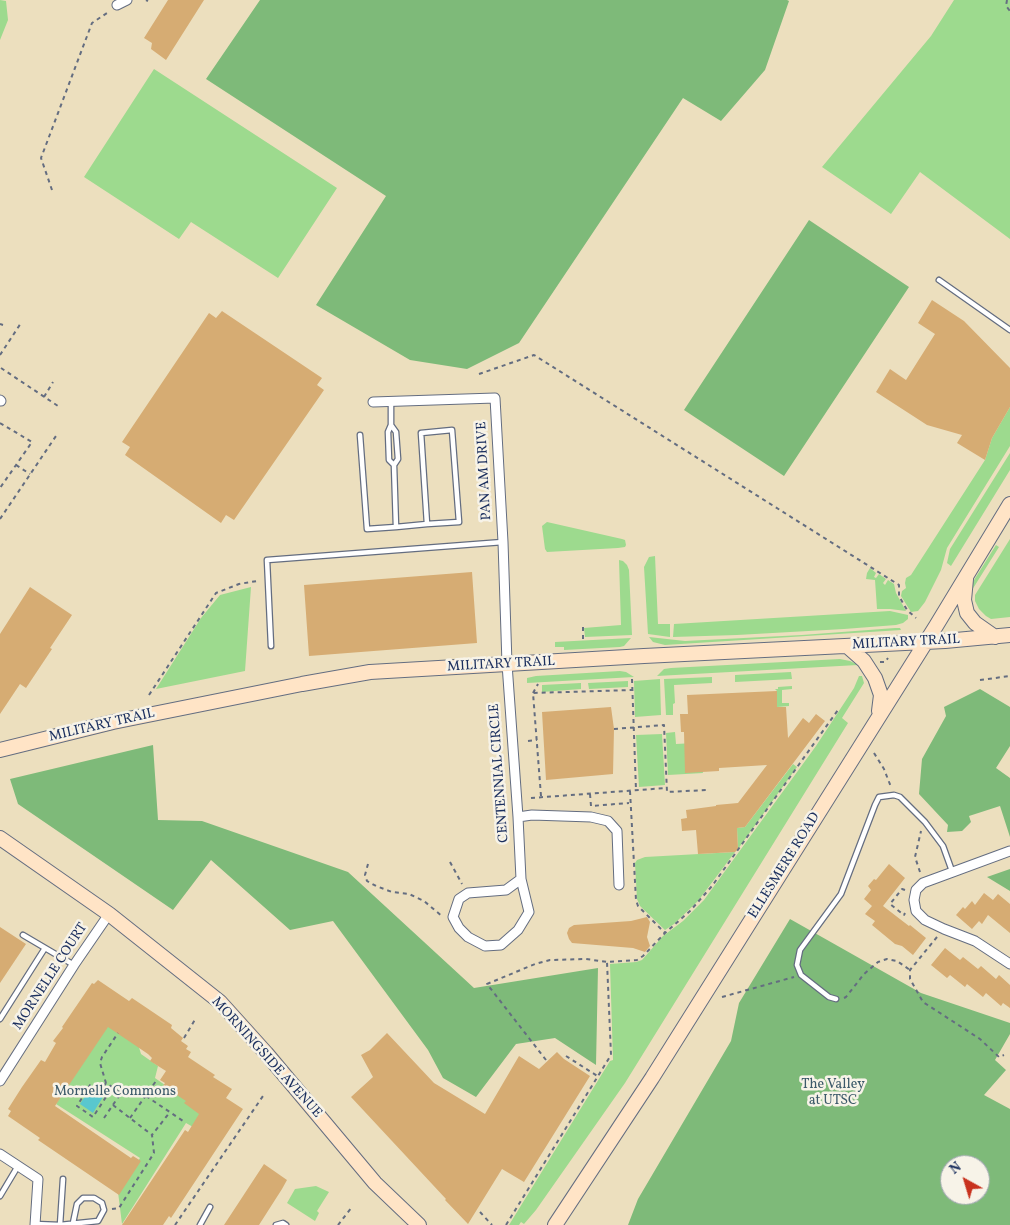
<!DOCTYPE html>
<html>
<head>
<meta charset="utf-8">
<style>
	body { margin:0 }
	#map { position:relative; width:1010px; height:1225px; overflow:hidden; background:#ecdfbe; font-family:Vollkorn,serif }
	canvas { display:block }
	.north { position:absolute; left:940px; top:1155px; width:50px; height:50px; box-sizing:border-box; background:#f7f3e8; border:1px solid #9fa5b1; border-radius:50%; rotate:321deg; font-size:14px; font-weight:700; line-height:20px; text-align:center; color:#1b2f5e }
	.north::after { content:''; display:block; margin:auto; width:18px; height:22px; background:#c8321e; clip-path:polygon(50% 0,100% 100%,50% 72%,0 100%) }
</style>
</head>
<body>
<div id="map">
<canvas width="1010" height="1225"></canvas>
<div class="north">N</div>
</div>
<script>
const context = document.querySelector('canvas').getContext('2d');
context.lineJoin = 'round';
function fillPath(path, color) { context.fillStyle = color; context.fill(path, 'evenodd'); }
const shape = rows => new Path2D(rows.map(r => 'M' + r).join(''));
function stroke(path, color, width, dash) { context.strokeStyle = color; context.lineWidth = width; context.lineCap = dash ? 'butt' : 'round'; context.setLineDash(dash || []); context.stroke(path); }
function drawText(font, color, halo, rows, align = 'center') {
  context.font = font + ' Vollkorn,serif'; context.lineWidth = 5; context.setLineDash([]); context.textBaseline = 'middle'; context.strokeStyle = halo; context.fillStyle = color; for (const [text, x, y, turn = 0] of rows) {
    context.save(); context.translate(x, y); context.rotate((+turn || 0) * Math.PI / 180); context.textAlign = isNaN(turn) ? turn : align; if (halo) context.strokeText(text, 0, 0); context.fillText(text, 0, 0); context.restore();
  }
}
fillPath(shape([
	[0,0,6,1,8,20,0,40],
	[954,0,1010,0,1010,239,920,172,891,214,822,167,931,36],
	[154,69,337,188,278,278,191,222,179,239,84,177],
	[1010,407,1010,446,947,548,941,570,925,602,918,611,911,612,901,596,902,591,906,588,905,583,906,578,911,575,985,460,992,438],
	[1010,453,1010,470,951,566,947,563,950,549],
	[547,522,622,539,625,540,626,545,625,547,618,548,547,552,545,549,542,526],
	[1010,539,1010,617,991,619,986,616,979,609,975,601,975,595],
	[996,545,999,547,972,590,969,588],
	[655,556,658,624,670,624,670,637,648,634,644,567,649,557],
	[619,560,623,561,627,565,629,570,632,635,585,637,584,628,621,625],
	[870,568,876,573,874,577,876,578,879,574,886,579,883,583,885,585,888,580,894,584,896,593,906,611,890,609,877,609,875,580,866,579,867,573],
	[251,587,245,671,156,689,201,618,220,595],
	[890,611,908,615,908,619,903,623,896,625,844,629,737,635,673,637,674,624],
	[895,628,900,628,901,630,665,645,653,642,649,637,685,641,802,635],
	[631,638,624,646,620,647,564,650,564,647,555,647,555,642],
	[840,659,850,661,858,665,657,676,664,669,671,668],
	[620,671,626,672,634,677,527,683,527,678,536,676],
	[791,672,792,679,735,682,735,675],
	[859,676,862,676,864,683,842,718,848,723,625,1083,536,1210,524,1224,521,1222,519,1225,509,1225,610,1061,613,1060,610,964,636,962,642,960,663,936,683,921,704,900,816,746,854,688],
	[712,677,712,683,674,685,675,703,673,704,673,715,666,715,664,679],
	[660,679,661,715,635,717,634,681],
	[628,681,628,687,589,689,588,683],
	[581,683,581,689,542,692,542,685],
	[792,686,792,689,782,690,782,703,789,703,789,706,777,707,777,691,775,689,778,689,778,687],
	[675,732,676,744,694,743,703,773,668,775,666,733],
	[662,734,665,785,639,787,636,735],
	[793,764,797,767,738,849,737,828,745,827],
	[735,852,698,901,674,924,665,930,640,906,637,899,635,863,637,860,645,857],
	[108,1024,138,1044,141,1054,158,1066,155,1078,210,1117,200,1131,186,1123,122,1224,118,1192,140,1158,56,1104],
	[316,1186,329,1192,317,1211,319,1213,315,1221,287,1203,295,1189]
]), '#9dda8e');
fillPath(shape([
	[260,0,787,0,789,1,765,70,721,121,683,98,519,343,467,369,410,360,316,305,386,196,206,79],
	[809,220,909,287,784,476,684,410],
	[980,689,1010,707,1010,746,996,768,1010,778,1010,837,1000,806,969,816,971,822,962,831,947,832,948,825,919,794,922,759,946,716,944,707],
	[153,745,158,820,202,821,348,872,474,988,598,968,596,1065,555,1038,516,1044,476,1097,443,1078,428,1050,333,921,290,930,211,860,173,910,18,804,10,779],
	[1010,869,1010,891,987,877],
	[790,919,921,993,1010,1023,1010,1034,995,1060,1006,1070,984,1095,1010,1109,1010,1225,628,1225,638,1199,731,1041,739,1003],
	[950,1165,980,1165,980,1195,950,1195]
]), '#7eba79');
fillPath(shape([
	[90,1089,103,1097,93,1113,80,1104]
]), '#59c7ce');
fillPath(shape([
	[168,0,204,0,166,60,151,49,152,43,144,38],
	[932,300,964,321,1010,368,1010,407,992,438,985,460,957,443,962,435,927,425,876,392,890,369,906,380,935,334,918,323],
	[222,311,322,378,317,385,324,390,234,520,226,515,221,523,125,455,130,447,122,442,209,313,216,318],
	[472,572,477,643,309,656,304,585],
	[30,587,72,615,50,648,52,649,26,688,20,684,0,714,0,634],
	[777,691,777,707,786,707,788,738,803,718,809,723,816,714,825,721,745,827,737,828,738,849,735,852,698,854,696,830,682,831,681,819,687,818,686,810,716,806,716,805,738,803,767,765,719,768,719,771,685,773,684,732,681,732,680,714,688,714,687,695],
	[611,707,614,729,613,774,546,780,542,712],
	[889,864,905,878,883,906,909,926,910,925,926,938,913,955,902,946,895,944,872,925,875,921,865,914,872,906,864,899,871,890,868,886,874,879,876,880],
	[984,893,993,900,998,894,1010,904,1010,933,988,915,982,924,979,921,972,929,956,915,963,907,965,909,972,901,975,905],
	[647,917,650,922,647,937,650,946,645,952,633,948,572,943,569,939,567,933,569,928,574,925,631,921],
	[0,927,26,944,0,983],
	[945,948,960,960,963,957,978,969,981,966,996,979,999,975,1010,985,1010,1008,1003,1003,1001,1006,986,993,983,997,967,984,965,987,950,975,947,978,931,965],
	[98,980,129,1001,132,998,172,1025,171,1028,183,1038,181,1041,188,1046,186,1049,191,1052,188,1057,215,1075,213,1077,232,1089,226,1098,243,1109,171,1218,169,1216,163,1225,122,1225,185,1130,188,1132,199,1114,184,1103,186,1101,163,1086,165,1083,160,1080,166,1071,150,1061,152,1058,148,1054,108,1027,55,1106,131,1158,133,1156,141,1161,119,1195,38,1140,40,1138,8,1116,11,1111,8,1109,22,1087,41,1060,45,1062,56,1043,53,1041,63,1028,62,1027,92,983,94,984],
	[387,1033,434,1083,485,1114,519,1056,539,1069,557,1052,564,1059,590,1076,524,1182,502,1169,468,1224,445,1200,446,1199,351,1097,373,1077,361,1055,370,1050],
	[264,1164,287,1180,282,1189,259,1225,224,1225]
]), '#d6ac73');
const lane = shape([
	[939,280,1010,330],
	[391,402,391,425,388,432,389,460,394,465,398,459,396,432,391,425],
	[360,435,367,529,396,527,394,465],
	[396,527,427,524,421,433,452,430,459,522,427,524],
	[271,646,267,560,503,542],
	[23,935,74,965],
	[836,999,829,997,801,975,797,965,800,950,841,894,875,805,879,797,894,795,900,797,925,822,943,846,952,871],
	[0,1019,45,948],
	[0,1196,18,1166],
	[35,1224,60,1225,98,1221,104,1210,102,1203,94,1198,83,1198,77,1204,73,1223],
	[60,1225,63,1179],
	[200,1225,210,1207],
	[276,1225,283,1223,286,1225]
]);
const street = shape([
	[117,5,127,0],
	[0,400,1,401],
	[373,402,495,398,503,542,507,664,518,817,521,879,529,912,518,930,501,945,485,946,468,937,459,928,453,917,459,899,468,893,506,890,521,879],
	[518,817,532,815,591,817,608,821,617,831,619,885],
	[1010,851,923,883,916,890,914,900,916,911,925,920,944,929,975,941,1010,964],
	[0,1081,74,965,109,914],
	[0,1154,38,1179,35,1225]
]);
const secondary = shape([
	[966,579,964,600,967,613,975,623,995,637],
	[847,646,864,661,875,678,881,695,879,711],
	[0,750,113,722,302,684,370,672,644,656,945,641,1010,635],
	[0,838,109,914,220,1002,266,1053,375,1183,419,1225],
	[555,1225,652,1078,936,626,1010,504]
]);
stroke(lane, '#646d80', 7);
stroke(street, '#646d80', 11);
stroke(secondary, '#646d80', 16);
stroke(shape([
	[146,0,148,1],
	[1007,0,1006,6,1010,11],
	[52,190,41,158,92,23,110,11],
	[0,324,3,325],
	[0,355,21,323],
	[1,368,58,406],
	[479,374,534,355,899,585,899,596,907,610,916,618],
	[44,397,53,382],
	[0,423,32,442,0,488],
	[16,465,30,474],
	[0,519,58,433],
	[583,639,583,624],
	[880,662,885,662,888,658],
	[632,679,636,790],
	[980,680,1010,676],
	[533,693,538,684],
	[149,695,216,593,239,584,257,581],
	[614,729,664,725,667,792,706,790],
	[528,741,537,740],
	[874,753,884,769,891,787],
	[630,791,636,900,638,906,665,933],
	[590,794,591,806,629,803],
	[541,796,533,693,632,690],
	[531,798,666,788],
	[450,862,462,884],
	[368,864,365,875,367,881,376,886,392,892,409,894,424,901,443,917],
	[920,872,915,857,921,831],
	[905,890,902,889,890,904,904,915,905,913],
	[937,937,910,970,910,979,923,1002,980,1039,999,1057,1004,1055],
	[722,997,794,977],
	[844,998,846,997,864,974,878,962,887,959,897,961,910,970],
	[184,1038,196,1018],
	[566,1056,599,1077],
	[546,1060,487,984,535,964,550,960,586,959,607,962,637,960,643,956,665,933,690,911,712,886,838,710],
	[100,1092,106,1097,93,1117,77,1106,90,1085,100,1092,106,1083],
	[146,1096,183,1121],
	[113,1105,152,1135],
	[104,1118,121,1093,106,1083,100,1063,102,1057,118,1033],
	[130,1118,156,1081],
	[112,1209,119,1208,154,1153,152,1135,170,1112],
	[480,1212,492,1225],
	[175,1225,263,1096],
	[338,1225,352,1207],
	[506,1225,611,1055,607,962]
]), '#646d80', 2, [4, 4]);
stroke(lane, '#fff', 4.5);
stroke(street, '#fff', 9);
stroke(secondary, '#ffe4c6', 14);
drawText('14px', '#1b2f5e', '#f7f3e8', [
	["PAN AM DRIVE",485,471,-93],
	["MILITARY TRAIL",906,643,-3],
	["MILITARY TRAIL",501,665,-3],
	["MILITARY TRAIL",102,726,-13],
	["CENTENNIAL CIRCLE",500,773,-94],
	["ELLESMERE ROAD",785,866,-58],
	["MORNELLE COURT",51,977,-57],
	["MORNINGSIDE AVENUE",266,1058,48]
]);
drawText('14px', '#3c5a6a', '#f7f3e8', [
	["The Valley",833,1085],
	["at UTSC",833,1101],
	["Mornelle Commons",115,1092]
]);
</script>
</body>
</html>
